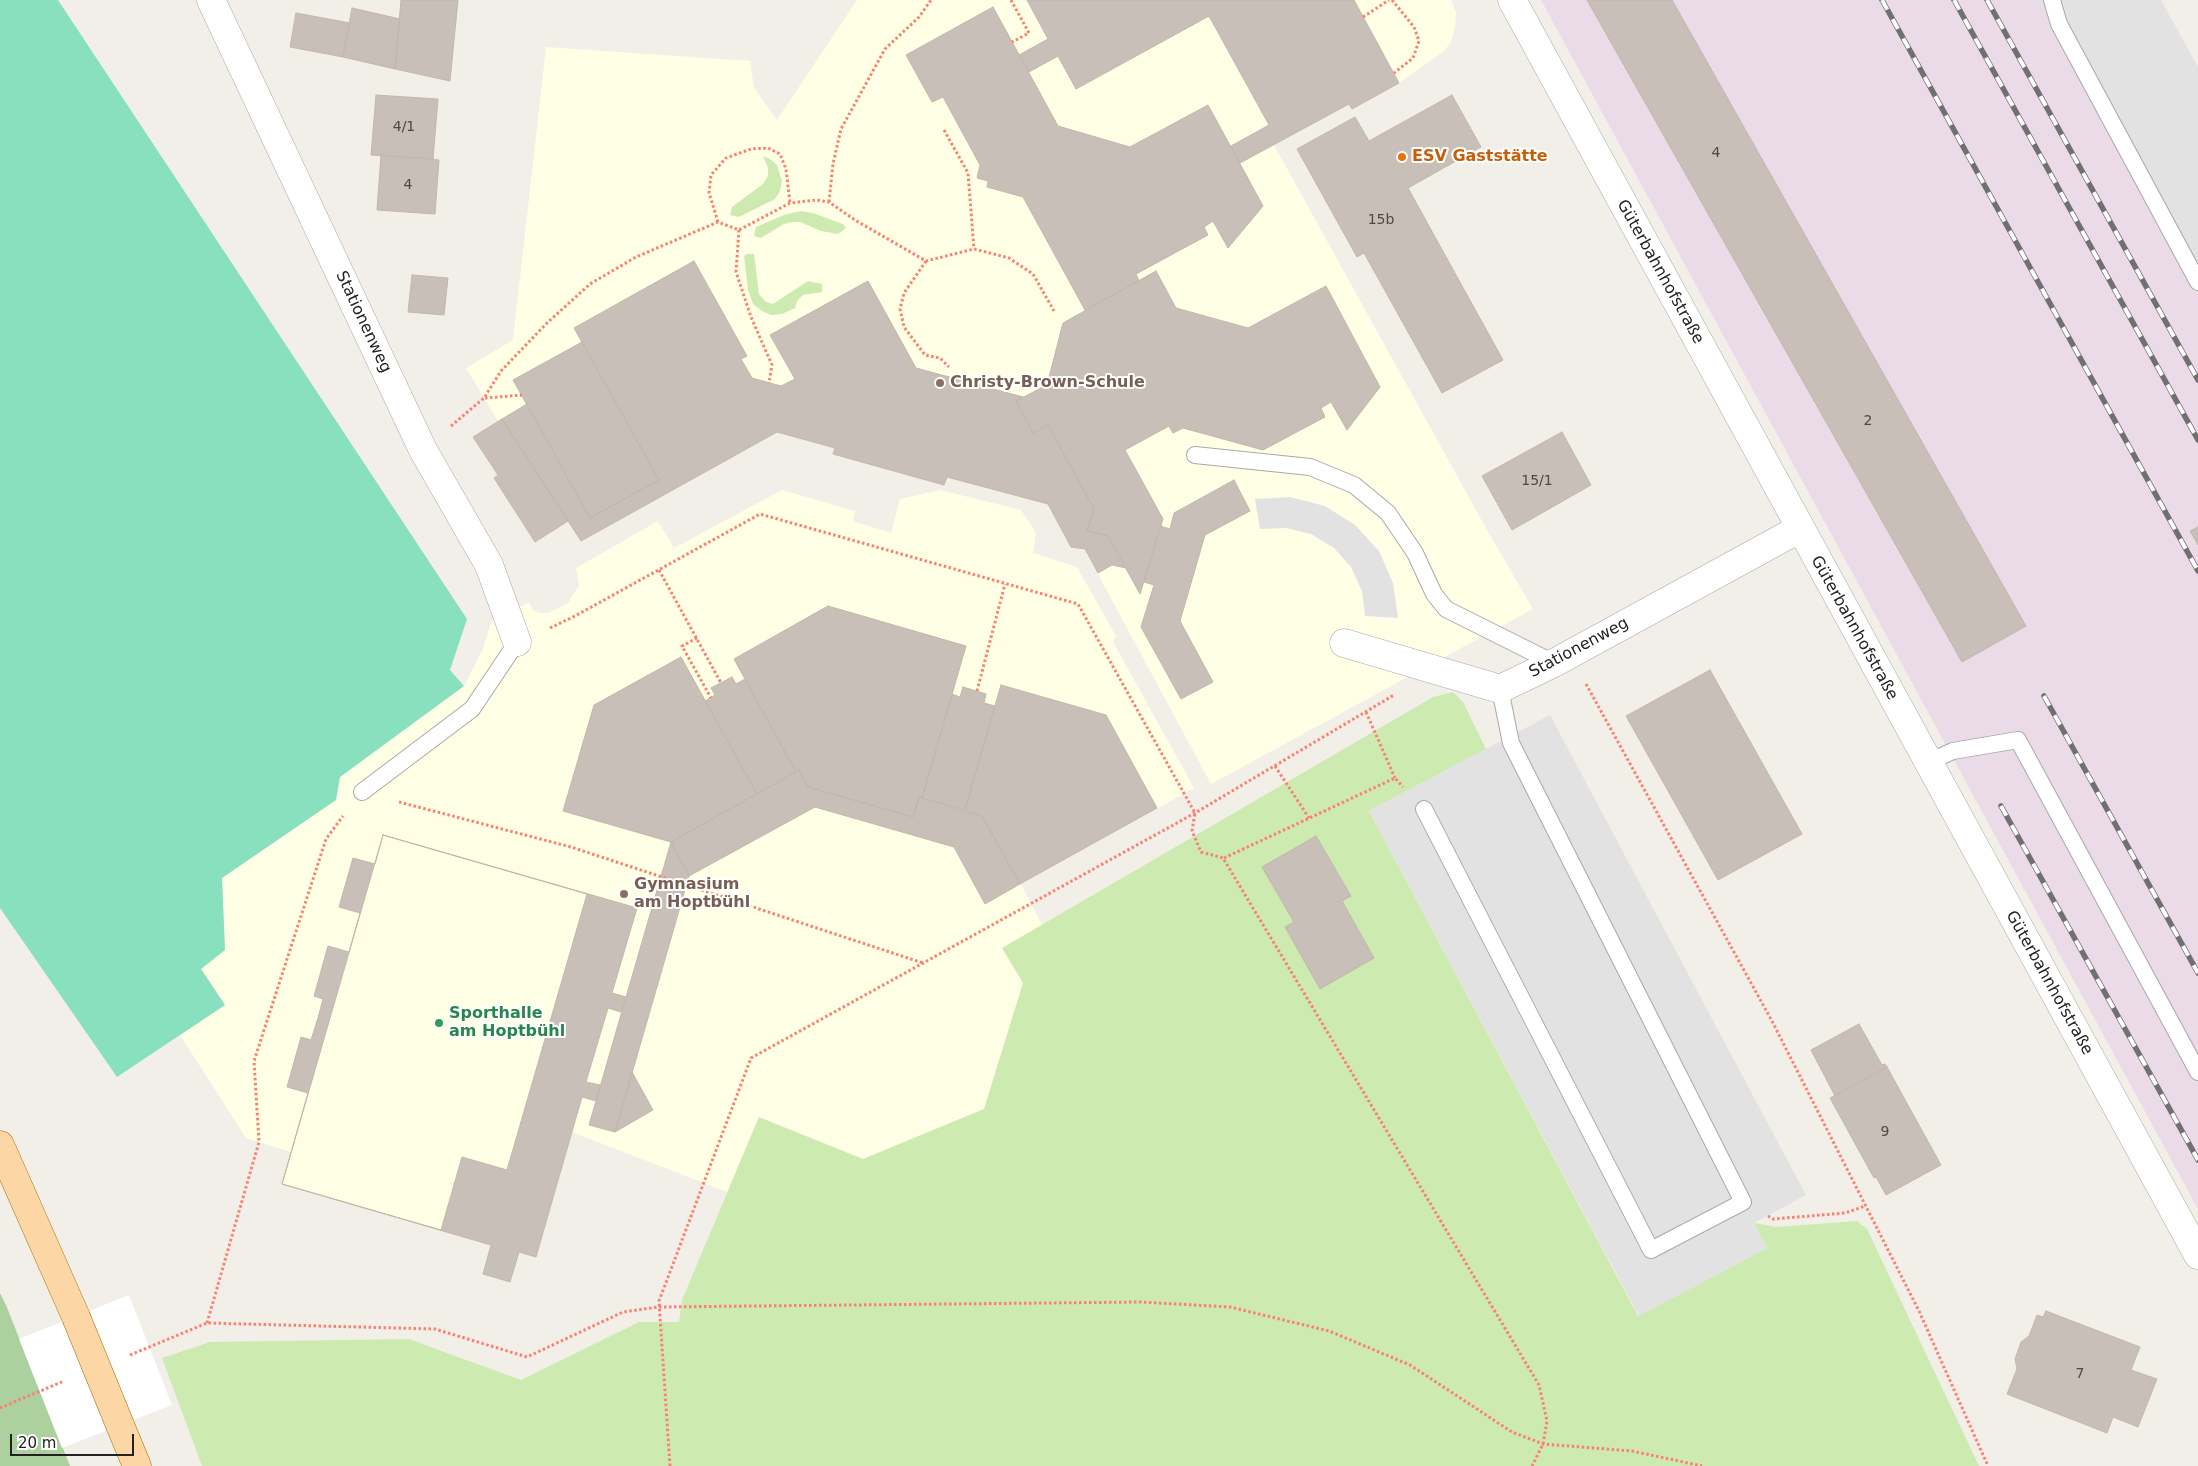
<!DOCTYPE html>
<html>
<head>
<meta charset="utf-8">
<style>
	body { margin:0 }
	#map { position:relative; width:2198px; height:1466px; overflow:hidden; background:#f2efe9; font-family:"DejaVu Sans",sans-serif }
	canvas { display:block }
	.scale { position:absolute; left:10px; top:1434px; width:124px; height:22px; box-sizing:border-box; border:2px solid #222; border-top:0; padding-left:6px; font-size:15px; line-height:18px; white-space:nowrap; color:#222; -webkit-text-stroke:4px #fff; paint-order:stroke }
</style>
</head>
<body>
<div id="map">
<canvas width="2198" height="1466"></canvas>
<div class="scale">20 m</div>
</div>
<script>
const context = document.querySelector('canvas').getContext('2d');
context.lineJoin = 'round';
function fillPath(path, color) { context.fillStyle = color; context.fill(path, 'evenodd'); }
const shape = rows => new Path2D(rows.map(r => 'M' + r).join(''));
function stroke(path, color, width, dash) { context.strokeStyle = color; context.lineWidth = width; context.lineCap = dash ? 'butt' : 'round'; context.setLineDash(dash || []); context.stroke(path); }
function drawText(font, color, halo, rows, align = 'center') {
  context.font = font + ' "DejaVu Sans",sans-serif'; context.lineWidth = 4; context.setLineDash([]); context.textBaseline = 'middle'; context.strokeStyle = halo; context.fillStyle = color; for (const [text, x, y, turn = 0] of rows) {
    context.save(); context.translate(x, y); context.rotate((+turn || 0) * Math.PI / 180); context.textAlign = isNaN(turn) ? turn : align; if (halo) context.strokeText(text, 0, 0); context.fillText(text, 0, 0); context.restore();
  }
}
fillPath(shape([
	[1541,0,2039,0,2198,291,2198,1209]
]), '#ebdbe8');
fillPath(shape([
	[857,0,1451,0,1456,12,1455,28,1451,42,1444,51,1399,83,1352,109,1349,104,1274,145,1487,530,1533,609,1211,784,1085,550,1071,547,1048,504,948,477,944,485,833,454,835,448,777,432,581,541,502,419,498,421,466,368,513,340,546,47,750,61,754,88,777,120],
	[782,490,855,511,853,521,891,533,900,499,940,490,1021,510,1036,533,1033,553,1077,567,1116,636,1113,642,1194,788,1021,884,1042,925,1002,948,1023,983,984,1109,863,1159,759,1118,727,1192,572,1132,536,1257,519,1252,510,1282,483,1274,491,1245,282,1184,291,1152,246,1138,180,1035,225,1005,201,969,225,950,222,878,336,800,340,777,464,686,483,649,491,622,529,602,533,610,540,613,548,613,568,603,579,585,576,568,658,521,674,548]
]), '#ffffe5');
fillPath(shape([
	[763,156,770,159,777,165,782,181,780,191,775,199,739,217,730,215,732,207,763,184,768,176,768,168],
	[801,211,813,213,843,224,846,228,838,234,821,231,800,222,792,222,784,224,761,238,754,236,756,227,784,215],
	[747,254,754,254,759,294,766,302,773,304,808,281,822,284,822,292,803,295,797,301,795,308,782,314,771,315,762,311,753,304,748,290,744,256],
	[1453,692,1463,702,1486,749,1369,811,1638,1316,1767,1248,1754,1223,1777,1227,1857,1221,1867,1229,1979,1466,202,1466,162,1358,210,1342,409,1339,521,1380,639,1322,679,1322,682,1300,759,1117,863,1159,984,1109,1023,983,1002,948,1433,697]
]), '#cdebb0');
fillPath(shape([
	[0,1293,6,1305,70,1466,0,1466]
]), '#add19e');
fillPath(shape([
	[0,0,58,0,467,619,450,670,464,686,340,777,336,800,222,878,225,950,201,969,225,1005,117,1077,0,908]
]), '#88e0be');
fillPath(shape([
	[2039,0,2161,0,2198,67,2198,291],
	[1290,497,1325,506,1355,525,1379,551,1393,583,1398,618,1365,616,1362,591,1351,567,1334,548,1311,534,1286,528,1260,529,1255,499],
	[1550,715,1806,1195,1754,1223,1767,1248,1639,1316,1369,811]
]), '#e2e2e2');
fillPath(shape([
	[129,1295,172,1405,62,1448,19,1339]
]), '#fff');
const building = shape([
	[401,0,458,0,450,81,395,69,401,0],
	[1027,0,1354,0,1399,83,1352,109,1349,104,1240,163,1231,146,1269,125,1209,16,1076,89,1058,56,1029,72,1019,55,1048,39,1027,0],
	[1587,0,1672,0,2026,626,1962,662,1587,0],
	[993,7,1058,126,1130,147,1208,105,1263,206,1228,248,1213,221,1204,227,1208,235,1136,274,1139,281,1085,310,1023,197,987,187,988,181,977,178,980,165,943,97,932,102,906,55,993,7],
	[352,8,400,19,395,69,343,57,352,8],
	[296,13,350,23,343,57,290,47,296,13],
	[376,95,438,99,433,159,371,155,376,95],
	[1452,95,1481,147,1408,188,1503,360,1442,393,1364,253,1357,257,1297,149,1355,117,1369,141,1452,95],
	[381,155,439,160,435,214,377,210,381,155],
	[694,261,747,356,741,359,752,378,781,386,795,379,770,335,868,281,916,368,1023,397,1016,401,1033,433,1048,425,1094,509,1087,531,1108,536,1126,568,1112,565,1098,573,1085,549,1071,547,1048,504,947,477,944,485,833,454,835,448,777,432,581,541,502,419,527,404,590,518,659,480,574,328,694,261],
	[1156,271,1176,308,1248,328,1326,286,1380,387,1347,430,1331,402,1321,408,1325,417,1263,450,1183,428,1173,433,1169,426,1125,450,1163,519,1140,594,1108,536,1087,531,1094,509,1048,425,1033,433,1016,401,1047,385,1063,323,1156,271],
	[412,275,448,278,444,315,408,312,412,275],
	[582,342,659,480,590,518,513,380,582,342],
	[502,419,568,521,535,542,494,478,498,475,473,437,502,419],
	[1562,432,1591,485,1512,530,1482,476,1562,432],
	[1234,480,1250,511,1205,535,1180,621,1213,682,1181,699,1141,627,1154,585,1144,582,1160,526,1170,529,1174,513,1234,480],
	[2198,527,2198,545,2190,531,2198,527],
	[828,606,966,646,922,798,919,797,913,817,808,787,799,770,796,772,734,659,828,606],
	[681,657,757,794,671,842,563,811,594,705,681,657],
	[1710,670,1802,834,1718,880,1626,716,1710,670],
	[732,677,736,684,745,679,796,772,757,794,705,701,715,695,711,688,732,677],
	[1001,685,1106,715,1157,808,1020,884,982,816,965,810,1001,685],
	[963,687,986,694,984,703,995,706,965,810,922,798,952,694,960,697,963,687],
	[799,770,808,787,913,817,919,797,982,816,1020,884,985,904,954,847,815,807,689,876,671,842,799,770],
	[383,835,587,894,507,1170,462,1157,441,1230,282,1184,383,835],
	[383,835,637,908,612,993,626,997,621,1012,608,1008,586,1082,600,1085,596,1101,582,1097,536,1257,519,1252,510,1282,483,1274,491,1245,282,1184,308,1093,287,1087,301,1037,311,1040,318,1018,323,999,314,996,328,946,349,952,360,913,339,907,353,858,375,864,383,835],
	[1316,836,1351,896,1342,901,1374,958,1320,989,1285,927,1294,922,1262,867,1316,836],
	[671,842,689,876,615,1132,589,1125,671,842],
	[1859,1024,1882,1065,1885,1064,1887,1067,1835,1096,1811,1050,1859,1024],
	[1887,1067,1941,1165,1886,1195,1876,1177,1874,1178,1830,1098,1887,1067],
	[632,1072,653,1110,615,1132,632,1072],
	[2046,1311,2140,1347,2131,1370,2157,1379,2138,1427,2113,1417,2107,1433,2007,1394,2017,1369,2015,1359,2021,1342,2029,1336,2037,1315,2043,1317,2046,1311]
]);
fillPath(building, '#c7bfb8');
stroke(building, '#c4b6ab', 1);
const lane = shape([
	[2052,0,2059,24,2198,282],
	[1195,455,1310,467,1354,485,1388,513,1415,553,1434,594,1446,609,1554,663],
	[1928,762,1953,751,2018,740,2198,1072],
	[362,792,472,709,517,642],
	[1424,809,1651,1250,1743,1202,1511,743,1500,689]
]);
const street = shape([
	[211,0,423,450,489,565,517,642],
	[1512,0,2198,1255],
	[1344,643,1500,689,1554,663,1799,529]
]);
const primary = shape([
	[0,1145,76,1317],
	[120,1425,137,1466]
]);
stroke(lane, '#a9a9a9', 18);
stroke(street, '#a9a9a9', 29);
stroke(primary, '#a06b00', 29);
stroke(shape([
	[1011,0,1029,33,1012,42],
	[1392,0,1414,27,1419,41,1413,58,1394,73],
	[1363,17,1389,0],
	[944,130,968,173,974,249],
	[829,202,833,164,841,129,885,49,919,17,931,0],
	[718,222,709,193,711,175,726,158,751,149,768,148,780,154,786,169,790,203],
	[739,230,736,272,751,317,772,365,769,383],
	[926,261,904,293,900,309,904,327,925,355,940,358,949,367],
	[485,398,522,395],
	[451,426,484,398,501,371,547,323,590,284,636,257,718,222,739,230,790,203,816,200,829,202,855,220,926,261,974,249,1009,258,1033,274,1054,311],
	[659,570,721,683],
	[550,628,575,616,760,514,1078,604,1195,813,1192,831,1201,852,1223,858,1539,1385,1547,1421,1543,1444,1532,1466],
	[697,638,682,646,711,698],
	[1586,684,1772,1021,1919,1311,1988,1466],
	[977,691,1005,584],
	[1366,712,1395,778],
	[1275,766,1309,818],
	[399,802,571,847,923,963],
	[1224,858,1395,778,1403,787],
	[1768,1216,1773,1219,1845,1213,1865,1206],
	[207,1323,259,1142,254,1061,326,839,343,816],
	[130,1355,207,1323,435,1329,527,1357,623,1312,658,1307,1141,1302,1230,1307,1329,1331,1410,1365,1512,1432,1543,1444,1632,1451,1702,1466],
	[0,1408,64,1381],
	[670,1466,659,1301,751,1058,1195,813,1394,695]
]), '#fa8072', 3, [2.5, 2.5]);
stroke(lane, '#fff', 16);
stroke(street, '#fff', 28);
stroke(primary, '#fcd6a4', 28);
const rail = shape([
	[1882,0,2198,571],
	[1954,0,2198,440],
	[1987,0,2198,380],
	[2044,696,2198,973],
	[2001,806,2198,1160]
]);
stroke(rail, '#707070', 5.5);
stroke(rail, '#fff', 4, [11]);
const primaryBridge = shape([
	[76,1317,120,1425]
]);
stroke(primaryBridge, '#a06b00', 29, []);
stroke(primaryBridge, '#fcd6a4', 28);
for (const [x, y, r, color] of [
	[1402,157,5,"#e8710a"],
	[940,383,5,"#8d6e63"],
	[624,894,5,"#8d6e63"],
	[439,1023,5,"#2e9e5b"]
]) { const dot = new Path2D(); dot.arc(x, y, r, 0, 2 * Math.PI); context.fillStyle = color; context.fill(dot); stroke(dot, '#fff', 2); }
drawText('14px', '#4b4948', null, [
	["4/1",404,127],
	["4",1716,153],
	["4",408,185],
	["15b",1381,220],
	["2",1868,421],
	["15/1",1537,481],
	["9",1885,1132],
	["7",2080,1374]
]);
drawText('bold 16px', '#c56008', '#fff', [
	["ESV Gaststätte",1412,157]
], 'left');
drawText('16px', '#222', '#fff', [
	["Güterbahnhofstraße",1660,272,61],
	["Stationenweg",363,322,65],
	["Güterbahnhofstraße",1854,628,61],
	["Stationenweg",1579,648,-28],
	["Güterbahnhofstraße",2049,983,61]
]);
drawText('bold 16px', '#785e54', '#fff', [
	["Christy-Brown-Schule",950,383],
	["Gymnasium",634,885],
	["am Hoptbühl",634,903]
], 'left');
drawText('bold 16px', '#27864d', '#fff', [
	["Sporthalle",449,1014],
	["am Hoptbühl",449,1032]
], 'left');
</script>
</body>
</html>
